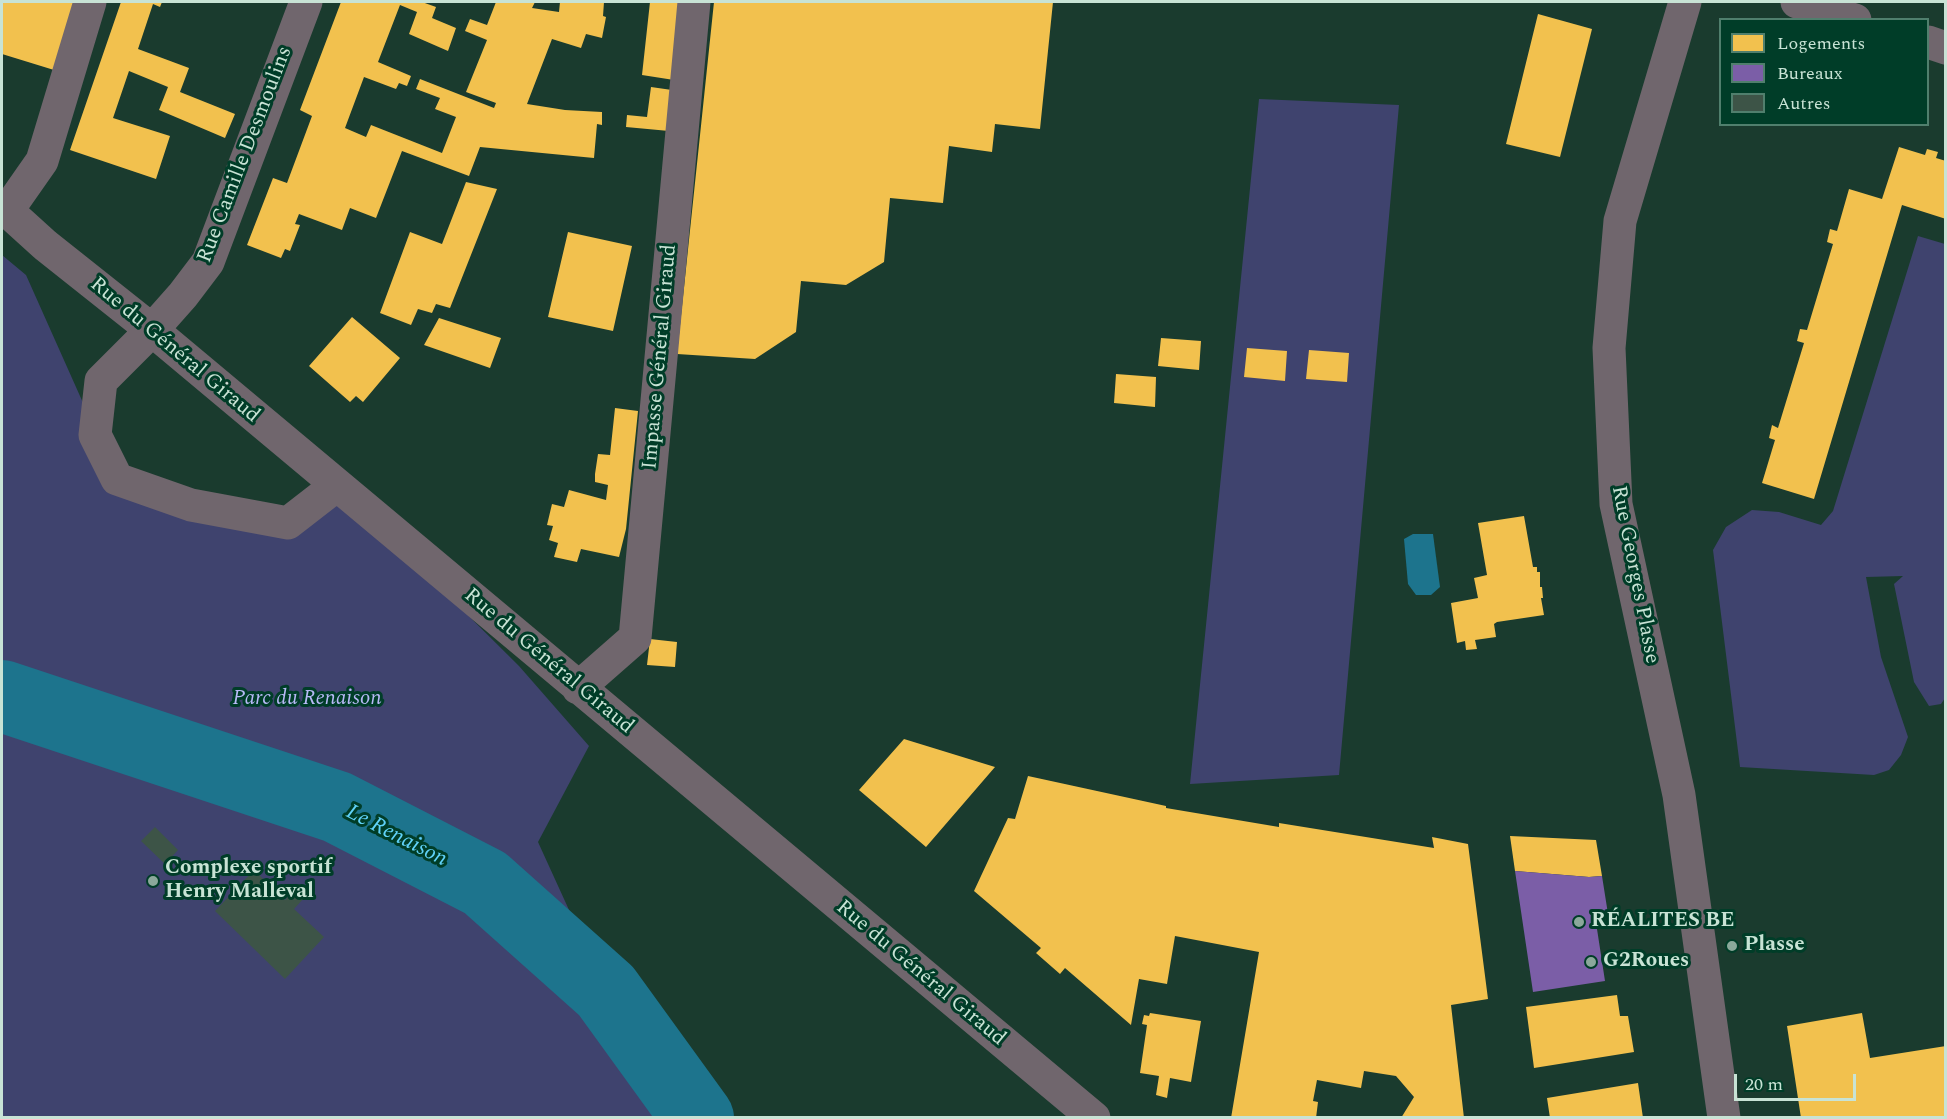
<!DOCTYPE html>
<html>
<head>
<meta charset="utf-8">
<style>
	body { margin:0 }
	#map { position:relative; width:1947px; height:1119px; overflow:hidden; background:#1a3b2e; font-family:Spectral,serif }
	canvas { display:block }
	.frame { position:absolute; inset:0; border:3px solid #c8e3d5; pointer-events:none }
	.legend { position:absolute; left:1719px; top:18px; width:210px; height:108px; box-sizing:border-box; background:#003d28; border:2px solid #507f6d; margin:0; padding:8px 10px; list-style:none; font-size:18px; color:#c8e3d5 }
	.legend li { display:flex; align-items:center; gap:12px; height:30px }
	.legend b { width:30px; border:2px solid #507f6d }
	.scale { position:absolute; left:1734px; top:1074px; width:122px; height:27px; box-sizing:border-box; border:3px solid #c8e3d5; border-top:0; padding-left:8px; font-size:18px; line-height:21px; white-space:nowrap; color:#c8e3d5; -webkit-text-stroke:4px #003d28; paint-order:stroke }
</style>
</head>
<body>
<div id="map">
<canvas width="1947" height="1119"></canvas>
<div class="frame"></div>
<ul class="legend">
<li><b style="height:16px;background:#f2c14e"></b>Logements</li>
<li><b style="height:16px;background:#7b5ea7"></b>Bureaux</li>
<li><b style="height:16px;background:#3d5447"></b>Autres</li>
</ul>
<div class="scale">20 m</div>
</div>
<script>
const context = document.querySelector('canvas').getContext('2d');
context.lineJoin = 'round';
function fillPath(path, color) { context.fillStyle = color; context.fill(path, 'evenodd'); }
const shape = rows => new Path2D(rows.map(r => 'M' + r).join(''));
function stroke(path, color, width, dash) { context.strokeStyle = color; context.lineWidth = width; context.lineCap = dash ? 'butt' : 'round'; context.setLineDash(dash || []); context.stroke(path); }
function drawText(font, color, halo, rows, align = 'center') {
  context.font = font + ' Spectral,serif'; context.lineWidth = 6; context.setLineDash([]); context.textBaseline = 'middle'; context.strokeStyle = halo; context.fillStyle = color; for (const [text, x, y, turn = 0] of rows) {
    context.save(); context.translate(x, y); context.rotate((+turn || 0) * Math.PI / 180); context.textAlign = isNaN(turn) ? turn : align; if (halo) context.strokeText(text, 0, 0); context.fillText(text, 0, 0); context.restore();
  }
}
fillPath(shape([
	[1259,99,1399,105,1339,775,1190,784],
	[1918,236,1945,244,1945,698,1941,704,1929,706,1914,682,1894,584,1903,576,1866,577,1881,657,1908,737,1901,755,1889,770,1874,775,1740,767,1713,550,1726,527,1752,510,1779,512,1821,525,1833,511],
	[2,255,26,275,117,479,285,528,337,485,519,666,589,746,538,842,606,991,676,1117,2,1117]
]), '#3f436e');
fillPath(shape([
	[1413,534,1433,534,1440,587,1431,595,1416,595,1408,584,1404,539]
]), '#1d748d');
fillPath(shape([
	[2,2,75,2,54,70,2,54],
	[121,2,162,2,160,7,153,4,138,49,189,68,180,92,235,114,225,138,159,110,168,87,129,71,113,118,170,136,156,179,70,150],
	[341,2,422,2,436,7,432,18,456,28,448,51,409,34,417,12,400,5,378,62,411,76,407,86,399,83,396,89,364,77,345,128,366,137,371,125,442,153,456,117,435,109,440,98,416,89,420,79,494,108,496,103,466,92,487,40,465,31,470,19,487,25,496,2,535,2,532,8,559,12,560,2,604,2,603,16,606,17,602,38,586,34,581,48,552,39,527,104,565,110,602,112,602,125,597,124,594,158,480,147,469,176,402,151,376,218,350,208,342,230,299,214,295,224,300,225,290,251,285,249,281,258,247,245,273,178,287,183,312,116,300,110],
	[650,2,682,2,674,80,642,75],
	[714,2,1053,2,1040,129,995,124,992,152,949,146,943,203,890,198,884,262,846,285,801,281,796,332,755,359,677,354],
	[1538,14,1592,29,1560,157,1506,144],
	[651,87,672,90,669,131,626,127,627,115,647,117],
	[1899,147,1925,155,1927,149,1938,152,1936,158,1946,161,1946,219,1902,205,1814,499,1762,483,1775,440,1769,438,1772,425,1778,428,1804,343,1797,341,1800,329,1807,330,1833,244,1827,242,1830,229,1837,231,1849,189,1882,199],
	[466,182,497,189,450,308,436,304,432,313,418,309,411,325,380,313,410,232,442,244],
	[568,232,632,246,613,331,548,317],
	[352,317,400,358,363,402,356,396,350,402,309,366],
	[439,318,501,338,490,368,424,345],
	[1161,338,1201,341,1199,370,1158,366],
	[1247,348,1287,351,1285,381,1244,377],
	[1309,350,1349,353,1347,382,1306,379],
	[1116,374,1156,377,1155,407,1114,403],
	[615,408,638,411,626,529,619,557,581,549,577,562,554,557,558,543,549,540,553,526,547,525,552,504,564,507,569,490,606,500,608,485,595,482,595,474,598,454,610,455],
	[1524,516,1533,567,1537,567,1537,572,1540,572,1540,587,1542,587,1543,598,1541,598,1544,615,1497,622,1494,624,1496,637,1475,640,1477,649,1466,650,1465,641,1457,643,1451,603,1478,598,1474,578,1487,575,1478,523],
	[650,639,677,642,675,667,647,665],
	[904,739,995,767,926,847,859,790],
	[1028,776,1166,806,1166,808,1279,827,1279,823,1434,848,1432,837,1468,844,1488,999,1451,1005,1464,1118,1401,1118,1414,1097,1396,1076,1364,1071,1361,1088,1317,1080,1313,1101,1318,1102,1316,1118,1231,1118,1259,952,1175,936,1167,984,1139,979,1131,1025,1065,968,1060,974,1036,953,1041,948,974,891,1008,818,1015,819],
	[1510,836,1596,840,1602,876,1589,877,1515,871],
	[1617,995,1620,1016,1628,1016,1634,1052,1534,1068,1526,1007],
	[1150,1013,1201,1021,1191,1082,1170,1078,1167,1098,1156,1095,1159,1076,1140,1073,1147,1025,1142,1024,1144,1015,1149,1016],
	[1862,1013,1870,1058,1946,1046,1946,1118,1801,1118,1787,1026],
	[1638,1083,1643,1118,1550,1118,1547,1098]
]), '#f2c14e');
fillPath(shape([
	[1515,871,1589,877,1602,876,1608,914,1595,916,1605,981,1533,992]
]), '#7b5ea7');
stroke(shape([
	[2,696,337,807,485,883,606,991,698,1118]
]), '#1d748d', 72);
fillPath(shape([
	[155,827,178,850,165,864,141,841],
	[254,870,285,900,295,889,304,898,294,909,324,937,285,979,215,911]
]), '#3d5447');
stroke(shape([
	[306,2,208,262,183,295,152,330,101,381,95,435,117,479,191,505,288,523,337,485],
	[1685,2,1620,221,1609,348,1616,504,1679,795,1724,1118],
	[1797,2,1855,20],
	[1928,42,1946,48],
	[2,206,45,245,152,330,1094,1118],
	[7,211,42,161,90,2],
	[578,688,635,638,694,2]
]), '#70666d', 33);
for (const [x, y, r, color] of [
	[153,881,6,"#8ba89b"],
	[1579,922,6,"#8ba89b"],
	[1732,946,6,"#8ba89b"],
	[1591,962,6,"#8ba89b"]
]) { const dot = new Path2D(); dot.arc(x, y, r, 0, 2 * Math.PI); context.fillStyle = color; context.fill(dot); stroke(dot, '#003d28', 2); }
drawText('21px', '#c8e3d5', '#003d28', [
	["Rue Camille Desmoulins",246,155,-69],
	["Rue du Général Giraud",174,351,40],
	["Impasse Général Giraud",661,357,-85],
	["Rue Georges Plasse",1634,575,79],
	["Rue du Général Giraud",548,662,40],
	["Rue du Général Giraud",920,974,40]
]);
drawText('italic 21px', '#b8b9f7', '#003d28', [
	["Parc du Renaison",307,700]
]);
drawText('bold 21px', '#c8e3d5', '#003d28', [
	["Complexe sportif",165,869],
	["Henry Malleval",165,893],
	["RÉALITES BE",1591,922],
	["Plasse",1744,946],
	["G2Roues",1603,962]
], 'left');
drawText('italic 22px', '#60d2f9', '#003d28', [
	["Le Renaison",396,837,27]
]);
</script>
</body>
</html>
